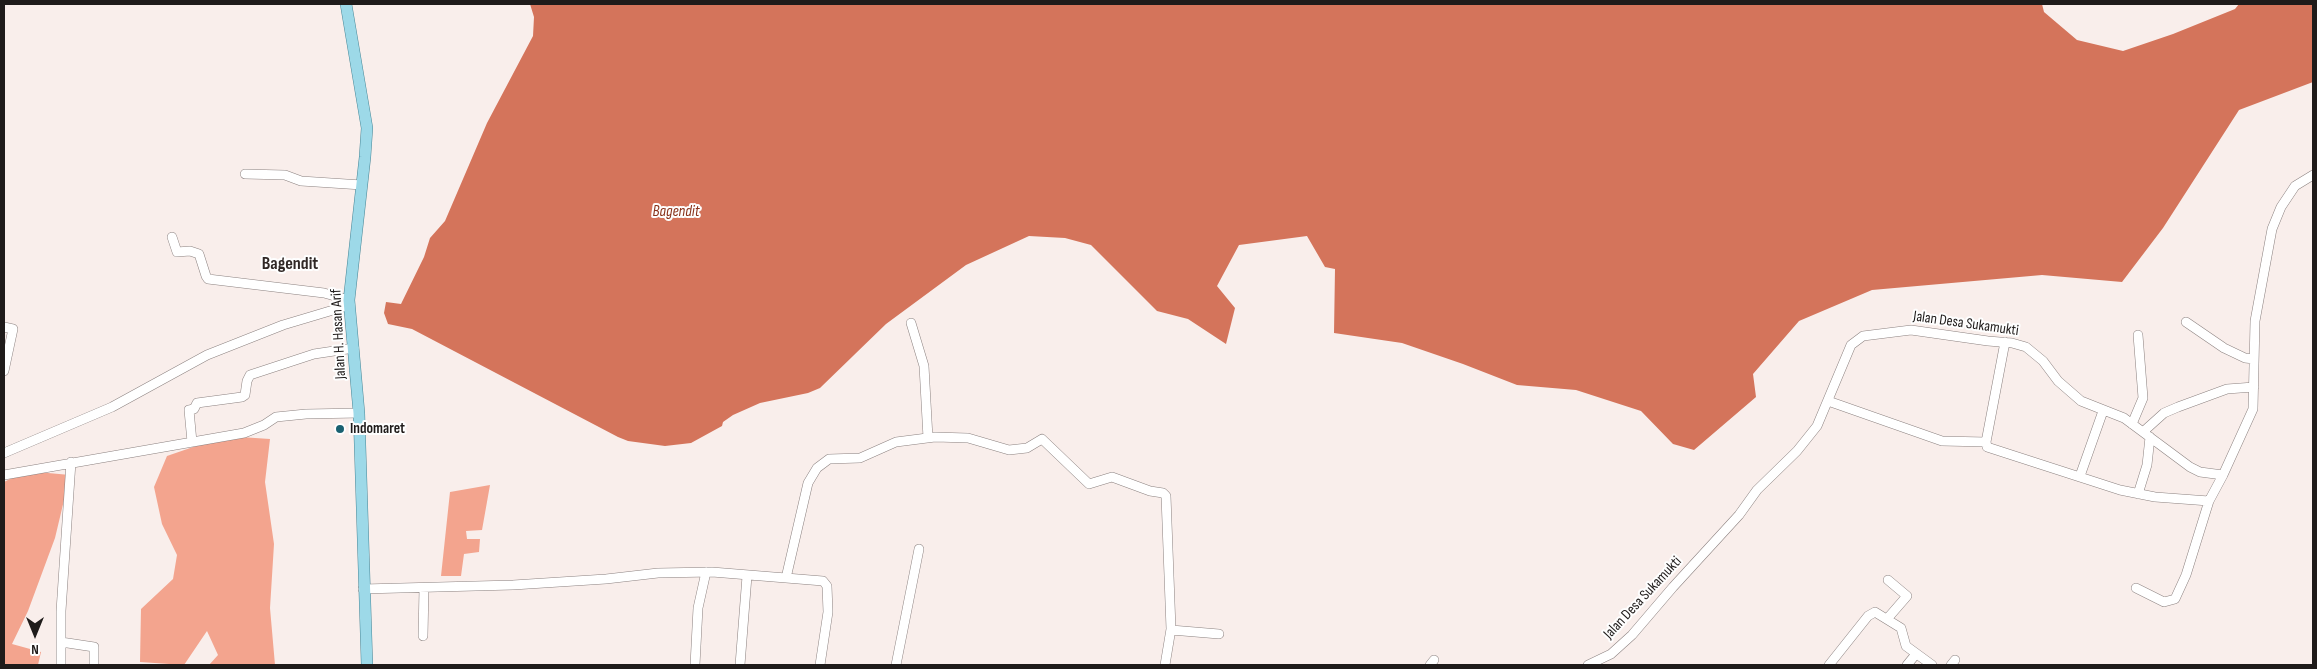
<!DOCTYPE html>
<html>
<head>
<meta charset="utf-8">
<style>
	body { margin:0 }
	#map { position:relative; width:2317px; height:669px; overflow:hidden; background:#f9eeeb; font-family:"Sofia Sans Condensed",sans-serif }
	canvas { display:block }
	.frame { position:absolute; inset:0; border:5px solid #1f1b1a; pointer-events:none }
	.north { position:absolute; left:10px; top:609px; width:50px; height:50px; -webkit-text-stroke:4px #fefefe; paint-order:stroke; rotate:180deg; font-size:14px; font-weight:700; line-height:20px; text-align:center; color:#1f1b1a }
	.north::after { content:''; display:block; margin:auto; width:18px; height:22px; background:#1f1b1a; clip-path:polygon(50% 0,100% 100%,50% 72%,0 100%) }
</style>
</head>
<body>
<div id="map">
<canvas width="2317" height="669"></canvas>
<div class="frame"></div>
<div class="north">N</div>
</div>
<script>
const context = document.querySelector('canvas').getContext('2d');
context.lineJoin = 'round';
function fillPath(path, color) { context.fillStyle = color; context.fill(path, 'evenodd'); }
const shape = rows => new Path2D(rows.map(r => 'M' + r).join(''));
function stroke(path, color, width, dash) { context.strokeStyle = color; context.lineWidth = width; context.lineCap = dash ? 'butt' : 'round'; context.setLineDash(dash || []); context.stroke(path); }
function drawText(font, color, halo, rows, align = 'center') {
  context.font = font + ' "Sofia Sans Condensed",sans-serif'; context.lineWidth = 4; context.setLineDash([]); context.textBaseline = 'middle'; context.strokeStyle = halo; context.fillStyle = color; for (const [text, x, y, turn = 0] of rows) {
    context.save(); context.translate(x, y); context.rotate((+turn || 0) * Math.PI / 180); context.textAlign = isNaN(turn) ? turn : align; if (halo) context.strokeText(text, 0, 0); context.fillText(text, 0, 0); context.restore();
  }
}
fillPath(shape([
	[225,436,270,439,265,482,274,544,270,608,275,665,209,665,218,655,207,631,184,665,140,662,141,609,173,579,177,555,162,524,154,487,167,456],
	[26,471,70,475,55,538,28,611,12,644,41,652,38,665,4,665,4,482],
	[490,485,482,530,466,531,467,539,480,539,479,552,464,554,461,576,441,576,450,492]
]), '#f3a48e');
fillPath(shape([
	[530,4,2042,4,2044,12,2077,40,2123,51,2173,34,2235,9,2239,4,2313,4,2313,82,2239,110,2163,228,2122,282,2042,275,1872,290,1799,321,1753,374,1756,397,1694,450,1673,444,1641,411,1576,390,1517,385,1463,364,1402,343,1334,333,1335,269,1325,267,1307,236,1239,245,1217,286,1235,308,1226,344,1188,319,1157,311,1091,245,1065,238,1029,236,966,265,886,324,820,388,808,393,760,403,733,415,723,422,722,426,691,443,665,446,628,441,618,437,412,329,388,324,384,313,386,302,401,304,424,257,430,238,445,221,487,123,533,36,534,17]
]), '#d4745b');
const minor = shape([
	[245,174,285,175,301,181,362,185],
	[172,237,177,252,190,251,199,254,206,276,208,279,324,293,349,300],
	[2186,322,2224,348,2245,358,2254,359],
	[911,323,924,366,928,438],
	[4,327,13,329,4,371],
	[2005,342,1986,442,1987,447,2120,490,2155,497,2209,501],
	[1828,401,1942,441,1986,442],
	[2132,424,2143,398,2138,335],
	[2144,431,2164,413,2178,407,2227,389,2254,387],
	[192,442,189,410,194,409,197,403,242,397,245,395,247,381,250,375,314,354,354,348],
	[4,453,112,407,207,355,283,325,350,305],
	[4,475,244,433,264,425,276,417,306,414,359,413],
	[2080,476,2103,411],
	[2138,494,2147,465,2150,437],
	[786,578,808,483,817,468,829,459,860,458,896,442,935,437,968,438,1009,450,1027,448,1042,439,1089,484,1112,477,1150,491,1163,493,1166,496,1171,629,1165,665],
	[2136,588,2164,602,2175,599,2186,575,2209,501,2223,475],
	[363,589,513,585,606,579,658,573,712,572,823,581,827,586,828,612,820,665],
	[1887,619,1907,596,1888,580],
	[1171,630,1219,634],
	[423,636,424,588],
	[61,642,94,647,94,665],
	[61,665,61,611,71,462],
	[695,665,698,608,706,572],
	[740,665,747,576],
	[896,665,919,549],
	[1430,665,1434,660],
	[1588,665,1611,654,1632,635,1673,587,1739,515,1757,490,1797,451,1817,426,1851,345,1863,336,1911,330,1988,341,2012,343,2026,347,2043,361,2058,381,2081,401,2124,418,2190,467,2200,472,2223,475,2253,409,2255,321,2272,229,2281,207,2295,186,2313,175],
	[1829,665,1868,616,1875,612,1901,628,1906,646,1932,665],
	[1907,665,1916,654],
	[1951,665,1955,660]
]);
const major = shape([
	[346,4,367,128,365,157,349,300,359,413,367,665]
]);
stroke(minor, '#8c8280', 10);
stroke(major, '#478696', 12);
stroke(minor, '#fff', 9);
stroke(major, '#9dd9e8', 11);
for (const [x, y, r, color] of [
	[340,429,5,"#196171"]
]) { const dot = new Path2D(); dot.arc(x, y, r, 0, 2 * Math.PI); context.fillStyle = color; context.fill(dot); stroke(dot, '#fefefe', 2); }
drawText('15px', '#1f1b1a', '#fefefe', [
	["Jalan Desa Sukamukti",1966,324,8],
	["Jalan H. Hasan Arif",339,334,-93],
	["Jalan Desa Sukamukti",1643,598,-47]
]);
drawText('bold 15px', '#1f1b1a', '#fefefe', [
	["Indomaret",350,429]
], 'left');
drawText('italic 16px', '#8a331b', '#fefefe', [
	["Bagendit",676,212]
]);
drawText('bold 18px', '#302826', '#fefefe', [
	["Bagendit",290,264]
]);
</script>
</body>
</html>
